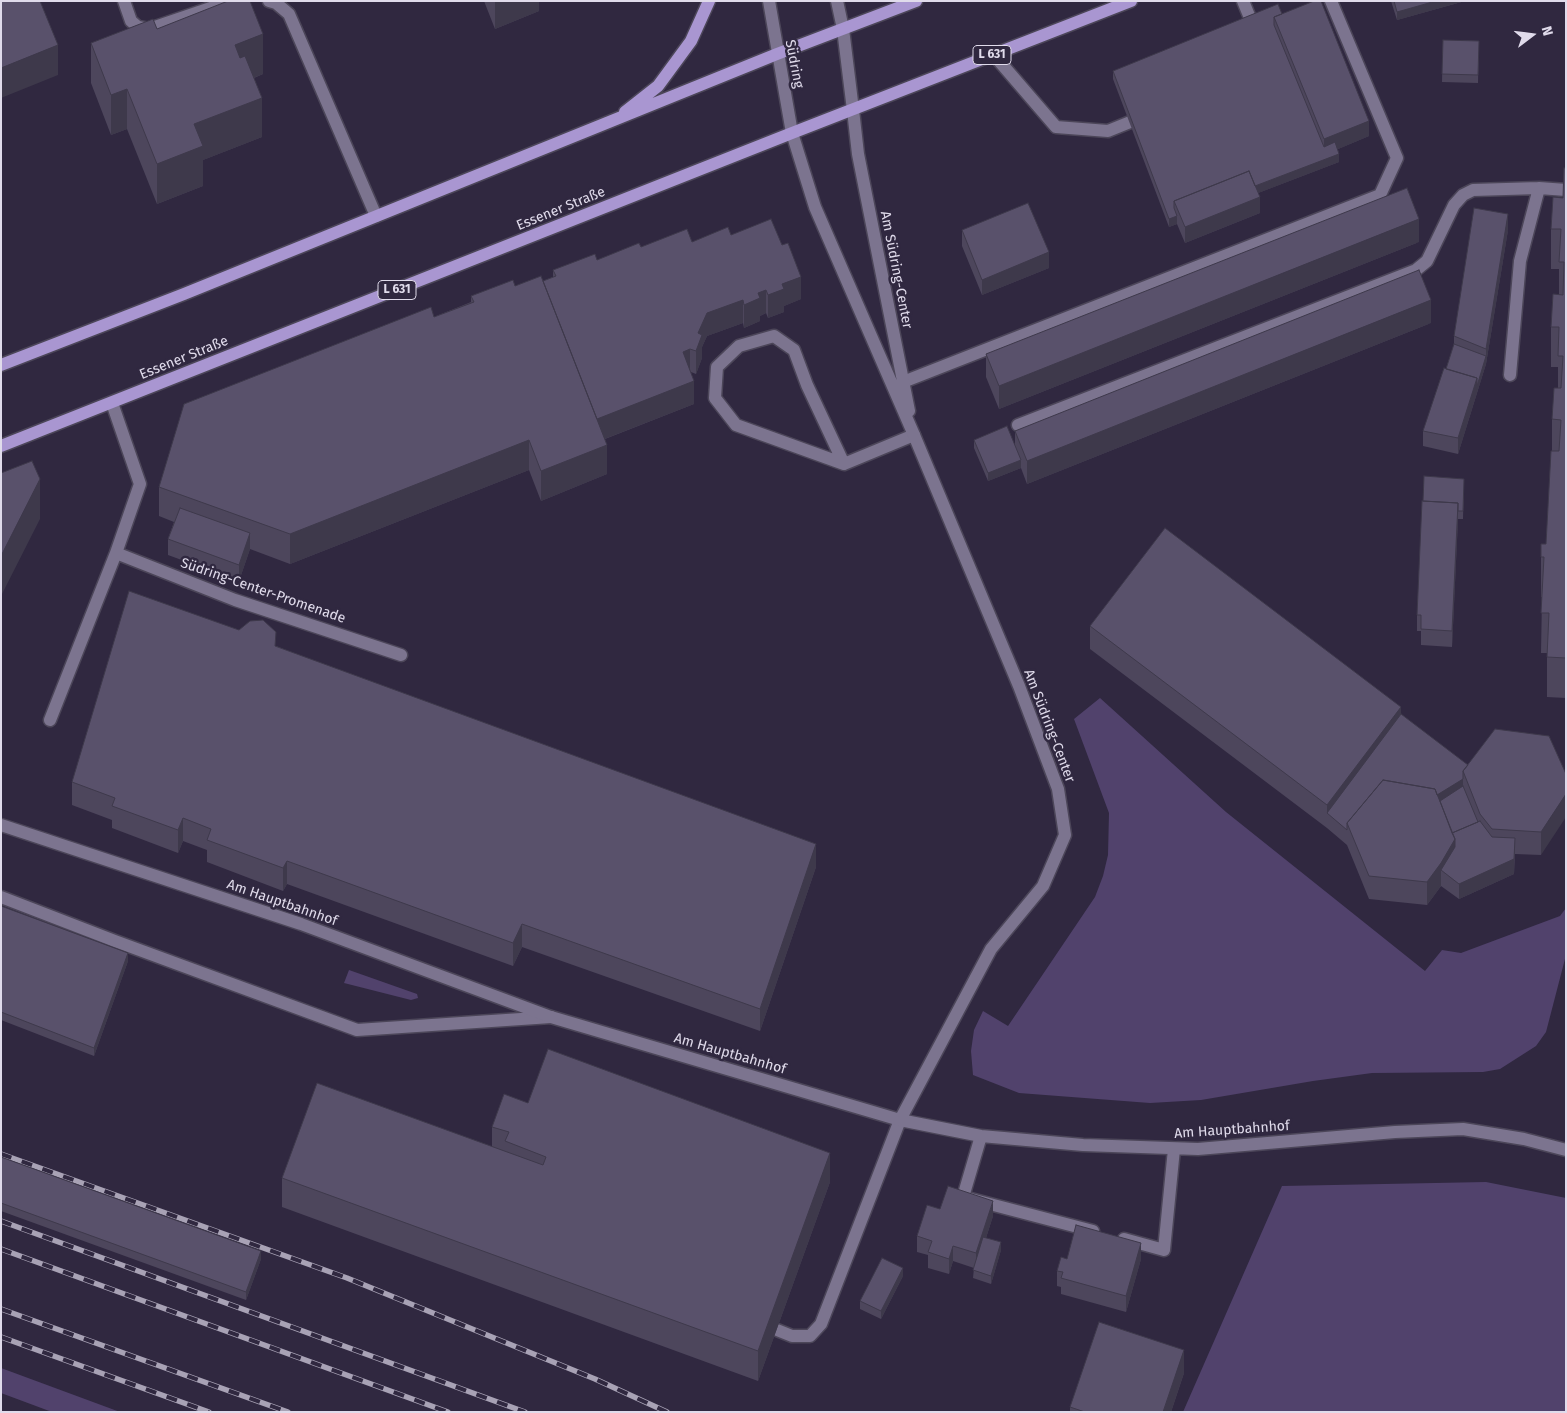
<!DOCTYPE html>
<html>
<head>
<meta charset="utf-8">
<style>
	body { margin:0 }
	#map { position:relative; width:1567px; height:1413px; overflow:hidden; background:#302840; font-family:"Fira Sans",sans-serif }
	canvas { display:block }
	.frame { position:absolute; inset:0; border:2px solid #e0dbeb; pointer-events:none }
	.north { position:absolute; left:1507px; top:10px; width:50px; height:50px; -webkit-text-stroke:4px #302840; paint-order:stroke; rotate:75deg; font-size:14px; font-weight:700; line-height:20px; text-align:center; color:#e0dbeb }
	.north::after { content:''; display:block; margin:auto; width:18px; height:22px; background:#e0dbeb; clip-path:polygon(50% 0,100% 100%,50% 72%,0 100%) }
</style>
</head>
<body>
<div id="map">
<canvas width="1567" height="1413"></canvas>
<div class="frame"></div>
<div class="north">N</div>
</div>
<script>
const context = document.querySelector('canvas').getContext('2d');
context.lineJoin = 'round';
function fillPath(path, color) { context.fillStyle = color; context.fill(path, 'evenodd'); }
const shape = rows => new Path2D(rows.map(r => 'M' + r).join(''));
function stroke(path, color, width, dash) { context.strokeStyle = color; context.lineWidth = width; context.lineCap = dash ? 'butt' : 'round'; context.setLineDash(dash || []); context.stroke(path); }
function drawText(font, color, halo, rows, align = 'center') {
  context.font = font + ' "Fira Sans",sans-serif'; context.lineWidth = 5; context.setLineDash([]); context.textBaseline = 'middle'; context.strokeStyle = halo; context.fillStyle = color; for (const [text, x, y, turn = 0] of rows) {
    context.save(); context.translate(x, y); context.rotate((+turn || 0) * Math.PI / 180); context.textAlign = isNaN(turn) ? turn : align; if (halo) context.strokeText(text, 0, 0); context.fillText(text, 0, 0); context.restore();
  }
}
fillPath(shape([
	[1100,698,1226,812,1425,971,1442,950,1461,953,1560,916,1566,908,1566,955,1546,1032,1536,1046,1500,1069,1483,1072,1372,1073,1313,1081,1201,1100,1150,1103,1019,1093,973,1075,971,1051,974,1030,983,1011,1008,1026,1095,897,1103,876,1108,855,1109,813,1074,719],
	[349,970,417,994,418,998,411,1000,344,983],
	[1486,1182,1566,1198,1566,1412,1183,1412,1282,1186],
	[1,1368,120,1412,52,1412,1,1393]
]), '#51426c');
const lane = shape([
	[124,1,131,21,138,27,149,29,231,1],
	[269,1,276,3,289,14,376,216],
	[1243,1,1255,30],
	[994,55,1056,127,1108,131,1145,116],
	[1510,375,1520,261,1539,188,1566,190],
	[903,382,1380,195,1397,158,1331,1],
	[1018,425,1416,270,1427,261,1454,205,1463,195,1473,190,1539,188],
	[844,464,807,385,794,350,774,336,739,346,717,367,715,398,736,425,844,464,914,435],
	[1,897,115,941,357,1030,551,1017],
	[777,1330,792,1336,810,1336,821,1324,900,1120]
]);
const street = shape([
	[853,110,858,154,909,411],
	[792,133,815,207,914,435,1019,686,1058,789,1065,835,1043,886,991,949,900,1120],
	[112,403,140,484,116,553],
	[50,720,116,553,235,600,401,655],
	[1,825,301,924,551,1017,900,1120,981,1136,1083,1145,1198,1149,1395,1132,1463,1129,1524,1139,1566,1150],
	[981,1136,963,1197,1093,1231],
	[1124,1239,1164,1250,1174,1149]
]);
const secondary = shape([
	[769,1,792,133],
	[837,1,843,29,853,110]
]);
const primary = shape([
	[625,112,658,86,691,41,709,1],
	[1,365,184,294,777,54,916,1],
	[1,446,792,133,1131,1]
]);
stroke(lane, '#4c4659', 15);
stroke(street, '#4c4659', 15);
stroke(secondary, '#4c4659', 15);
stroke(primary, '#4c4659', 15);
stroke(lane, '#7c748f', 12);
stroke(street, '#7c748f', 12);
stroke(secondary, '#7c748f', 12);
stroke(primary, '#a996d1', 12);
const rail = shape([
	[1,1154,347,1278,595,1379,667,1412],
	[1,1221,525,1412],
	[1,1249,448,1412],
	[1,1309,288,1412],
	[1,1337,209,1412]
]);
stroke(rail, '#a8a2b5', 5.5);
stroke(rail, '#302840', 4, [11]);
fillPath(shape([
	[484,1,539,1,539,11,495,29],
	[1391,1,1465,1,1397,20],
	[1282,14,1369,136,1338,149,1339,162,1258,193,1260,213,1185,243,1177,224,1169,227,1113,79,1113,71],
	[157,29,263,74,254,78,262,137,203,160,203,186,157,204,127,129,111,135,91,83,91,43],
	[1443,40,1479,41,1478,83,1442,82],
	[1566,168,1566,698,1547,697,1547,653,1541,653,1542,597,1541,597,1541,557,1546,544,1552,451,1552,419,1558,388,1558,367,1551,367,1551,327,1559,294,1559,269,1551,269,1551,229,1563,198],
	[962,230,1049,268,982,295,962,246],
	[1508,230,1486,364,1458,454,1423,446,1423,431,1446,369,1454,344,1454,336],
	[731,235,801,299,784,306,784,312,768,318,766,313,760,316,760,321,744,328,743,323,707,336,702,347,702,358,696,374,691,372,694,404,605,439,607,474,541,501,529,470,290,564,250,549,239,581,168,555,168,539,174,522,159,516,159,487,434,317,471,302,471,296,515,286,543,281,553,277,553,270,597,260,641,247,692,242],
	[1419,242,999,409,986,377,986,354],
	[1431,323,1027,484,1021,468,988,481,974,448,974,440,1015,446,1015,431],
	[1464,479,1463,519,1458,519,1452,647,1421,645,1421,631,1417,631,1417,615],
	[1090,626,1468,765,1549,736,1541,855,1515,854,1514,874,1459,899,1441,886,1427,905,1369,899,1347,845,1327,828,1090,649],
	[276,646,816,867,760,1031,522,947,513,966,287,884,283,891,207,862,207,850,183,841,178,853,112,828,112,820,72,805,72,782],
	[1,906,128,961,94,1056,1,1020],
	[528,1103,830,1182,758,1381,282,1207,282,1178,492,1146,492,1127],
	[1,1157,261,1259,246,1300,1,1211],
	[940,1209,993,1216,986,1238,1001,1250,991,1284,973,1278,974,1268,953,1261,949,1274,928,1268,928,1255,917,1252,917,1236],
	[1067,1259,1141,1259,1126,1312,1061,1294,1061,1287,1057,1286,1057,1271],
	[903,1276,881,1319,860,1309,860,1301],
	[1184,1373,1171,1412,1070,1412,1070,1407]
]), '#4d465c');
fillPath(shape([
	[495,1,539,1,539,11,495,29],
	[1436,1,1465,1,1397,20,1397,12],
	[263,34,263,74,235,85,235,45],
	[58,45,58,75,1,98,1,68],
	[127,89,127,129,111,135,111,95],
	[262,98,262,137,203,160,203,186,157,204,157,164,194,124],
	[1369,121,1369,136,1324,155,1324,139],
	[1339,154,1339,162,1253,195,1253,187],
	[1260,197,1260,213,1185,243,1185,227],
	[1508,214,1508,230,1486,364,1458,454,1458,438,1477,378,1486,356,1486,349],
	[1177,216,1177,224,1169,227,1169,219],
	[1419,219,1419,242,999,409,999,386],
	[1049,252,1049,268,982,295,982,280],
	[801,277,801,299,784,306,784,312,768,318,768,295,782,284],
	[766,290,766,313,760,316,760,321,744,328,744,305,758,293],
	[743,300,743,323,707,336,702,347,702,358,696,374,696,351,698,333,707,313],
	[1431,300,1431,323,1027,484,1027,461],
	[690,349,690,372,683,352],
	[694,381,694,404,594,443,594,420],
	[529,440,529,470,290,564,290,534],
	[607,445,607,474,541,501,541,471],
	[1021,460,1021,468,988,481,988,473],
	[40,479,40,519,1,596,1,556],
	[1458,503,1458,519,1452,647,1452,631],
	[250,533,250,549,239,581,239,565],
	[1401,707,1401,730,1327,813,1327,805],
	[1463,779,1463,794,1438,810,1435,796],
	[1566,794,1566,817,1541,855,1541,832],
	[183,818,183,841,178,853,178,830],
	[1480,829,1441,870,1441,886,1427,905,1427,882,1453,841],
	[1515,838,1514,874,1459,899,1459,884],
	[816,844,816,867,760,1031,760,1009],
	[287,861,287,884,283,891,283,868],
	[522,924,522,947,513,966,513,943],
	[128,953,128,961,94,1056,94,1048],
	[830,1153,830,1182,758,1381,758,1351],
	[993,1201,993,1216,976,1269,976,1253],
	[1001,1242,1001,1250,991,1284,991,1276],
	[1141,1243,1141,1259,1126,1312,1126,1296],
	[953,1246,953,1261,949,1274,949,1259],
	[261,1251,261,1259,246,1300,246,1292],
	[903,1268,903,1276,881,1319,881,1311],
	[1184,1350,1184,1373,1171,1412,1163,1412]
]), '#3e394b');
const building = shape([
	[1,1,40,1,58,45,1,68,1,1],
	[228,1,250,1,263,34,235,45,240,58,245,56,262,98,194,124,203,146,157,164,127,89,111,95,91,43,153,19,157,29,228,1],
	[1314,1,1321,1,1369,121,1324,139,1274,17,1314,1],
	[1394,1,1436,1,1397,12,1394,1],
	[1278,4,1282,14,1274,17,1274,25,1324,147,1335,142,1339,154,1255,186,1249,171,1174,201,1174,208,1177,216,1169,219,1113,71,1278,4],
	[1443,40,1479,41,1478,75,1442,74,1443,40],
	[1564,168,1566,168,1566,658,1547,657,1549,613,1541,613,1544,557,1541,557,1541,544,1546,544,1551,451,1559,451,1561,420,1552,419,1554,388,1561,388,1563,356,1558,356,1559,327,1551,327,1553,294,1563,295,1564,262,1559,262,1561,229,1551,229,1553,197,1563,198,1564,168],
	[1249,171,1260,197,1185,227,1174,201,1249,171],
	[1407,188,1419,219,999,386,986,354,1407,188],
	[1028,203,1049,252,982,280,962,230,1028,203],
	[1474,208,1508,214,1486,349,1454,336,1474,208],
	[771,219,782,245,788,243,801,277,782,284,784,289,768,295,766,290,758,293,760,298,744,305,743,300,707,313,698,333,702,335,696,351,690,349,683,352,694,381,597,419,543,281,556,276,553,270,595,254,597,260,639,243,641,247,687,229,692,242,728,227,731,235,771,219],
	[1419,270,1431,300,1027,461,1015,431,1419,270],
	[541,276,607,445,541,471,529,440,290,534,159,487,184,404,431,307,434,317,474,302,471,296,513,280,515,286,541,276],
	[1454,344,1486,356,1477,386,1477,378,1446,369,1454,344],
	[1444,368,1477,378,1458,438,1423,431,1444,368],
	[1007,426,1021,460,988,473,974,440,1007,426],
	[32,461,40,479,1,556,1,473,32,461],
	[1424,476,1464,479,1463,511,1458,511,1458,503,1423,501,1424,476],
	[1422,501,1458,503,1452,631,1421,629,1421,615,1417,615,1422,501],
	[180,508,250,533,239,565,168,539,180,508],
	[1165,528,1401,707,1327,805,1090,626,1165,528],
	[129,591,239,630,250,621,263,620,276,632,275,646,816,844,760,1009,522,924,513,943,287,861,283,868,207,840,211,829,183,818,178,830,112,806,115,798,72,782,129,591],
	[1401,714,1468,765,1463,771,1463,779,1437,795,1435,789,1383,780,1347,823,1347,830,1327,813,1401,714],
	[1495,729,1549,736,1566,774,1566,794,1541,832,1492,829,1480,814,1463,771,1495,729],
	[1383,780,1435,789,1455,839,1441,863,1427,882,1369,876,1347,823,1383,780],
	[1463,786,1478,822,1452,833,1440,801,1463,786],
	[1480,821,1492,837,1515,838,1514,859,1459,884,1441,870,1455,847,1455,839,1452,833,1480,821],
	[1,906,128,953,94,1048,1,1012,1,906],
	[548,1049,830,1153,758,1351,282,1178,317,1083,543,1165,546,1157,505,1141,509,1132,492,1127,504,1094,528,1103,548,1049],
	[1,1157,261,1251,246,1292,1,1203,1,1157],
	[948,1186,993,1201,976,1253,953,1246,949,1259,928,1252,932,1241,917,1236,927,1205,940,1209,948,1186],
	[1076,1225,1141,1243,1126,1296,1061,1278,1063,1272,1057,1271,1061,1257,1067,1259,1076,1225],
	[983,1237,1001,1242,991,1276,973,1270,983,1237],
	[882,1258,903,1268,881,1311,860,1301,882,1258],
	[1099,1322,1184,1350,1163,1412,1085,1412,1070,1407,1099,1322]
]);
fillPath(building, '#59516b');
stroke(building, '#3e394b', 1);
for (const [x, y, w] of [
	[992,55,38],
	[397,290,38]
]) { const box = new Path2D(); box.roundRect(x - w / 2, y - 9.5, w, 19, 4); context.fillStyle = '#302840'; context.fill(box); stroke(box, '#e0dbeb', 1); }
drawText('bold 12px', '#e0dbeb', null, [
	["L 631",992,55],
	["L 631",397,290]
]);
drawText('14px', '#e0dbeb', '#302840', [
	["Südring",794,64,79],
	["Essener Straße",561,209,-22],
	["Am Südring-Center",896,270,79],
	["Essener Straße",184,358,-22],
	["Südring-Center-Promenade",263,591,19],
	["Am Südring-Center",1049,726,69],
	["Am Hauptbahnhof",282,903,19],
	["Am Hauptbahnhof",730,1054,16],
	["Am Hauptbahnhof",1232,1130,-4]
]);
</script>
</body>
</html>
